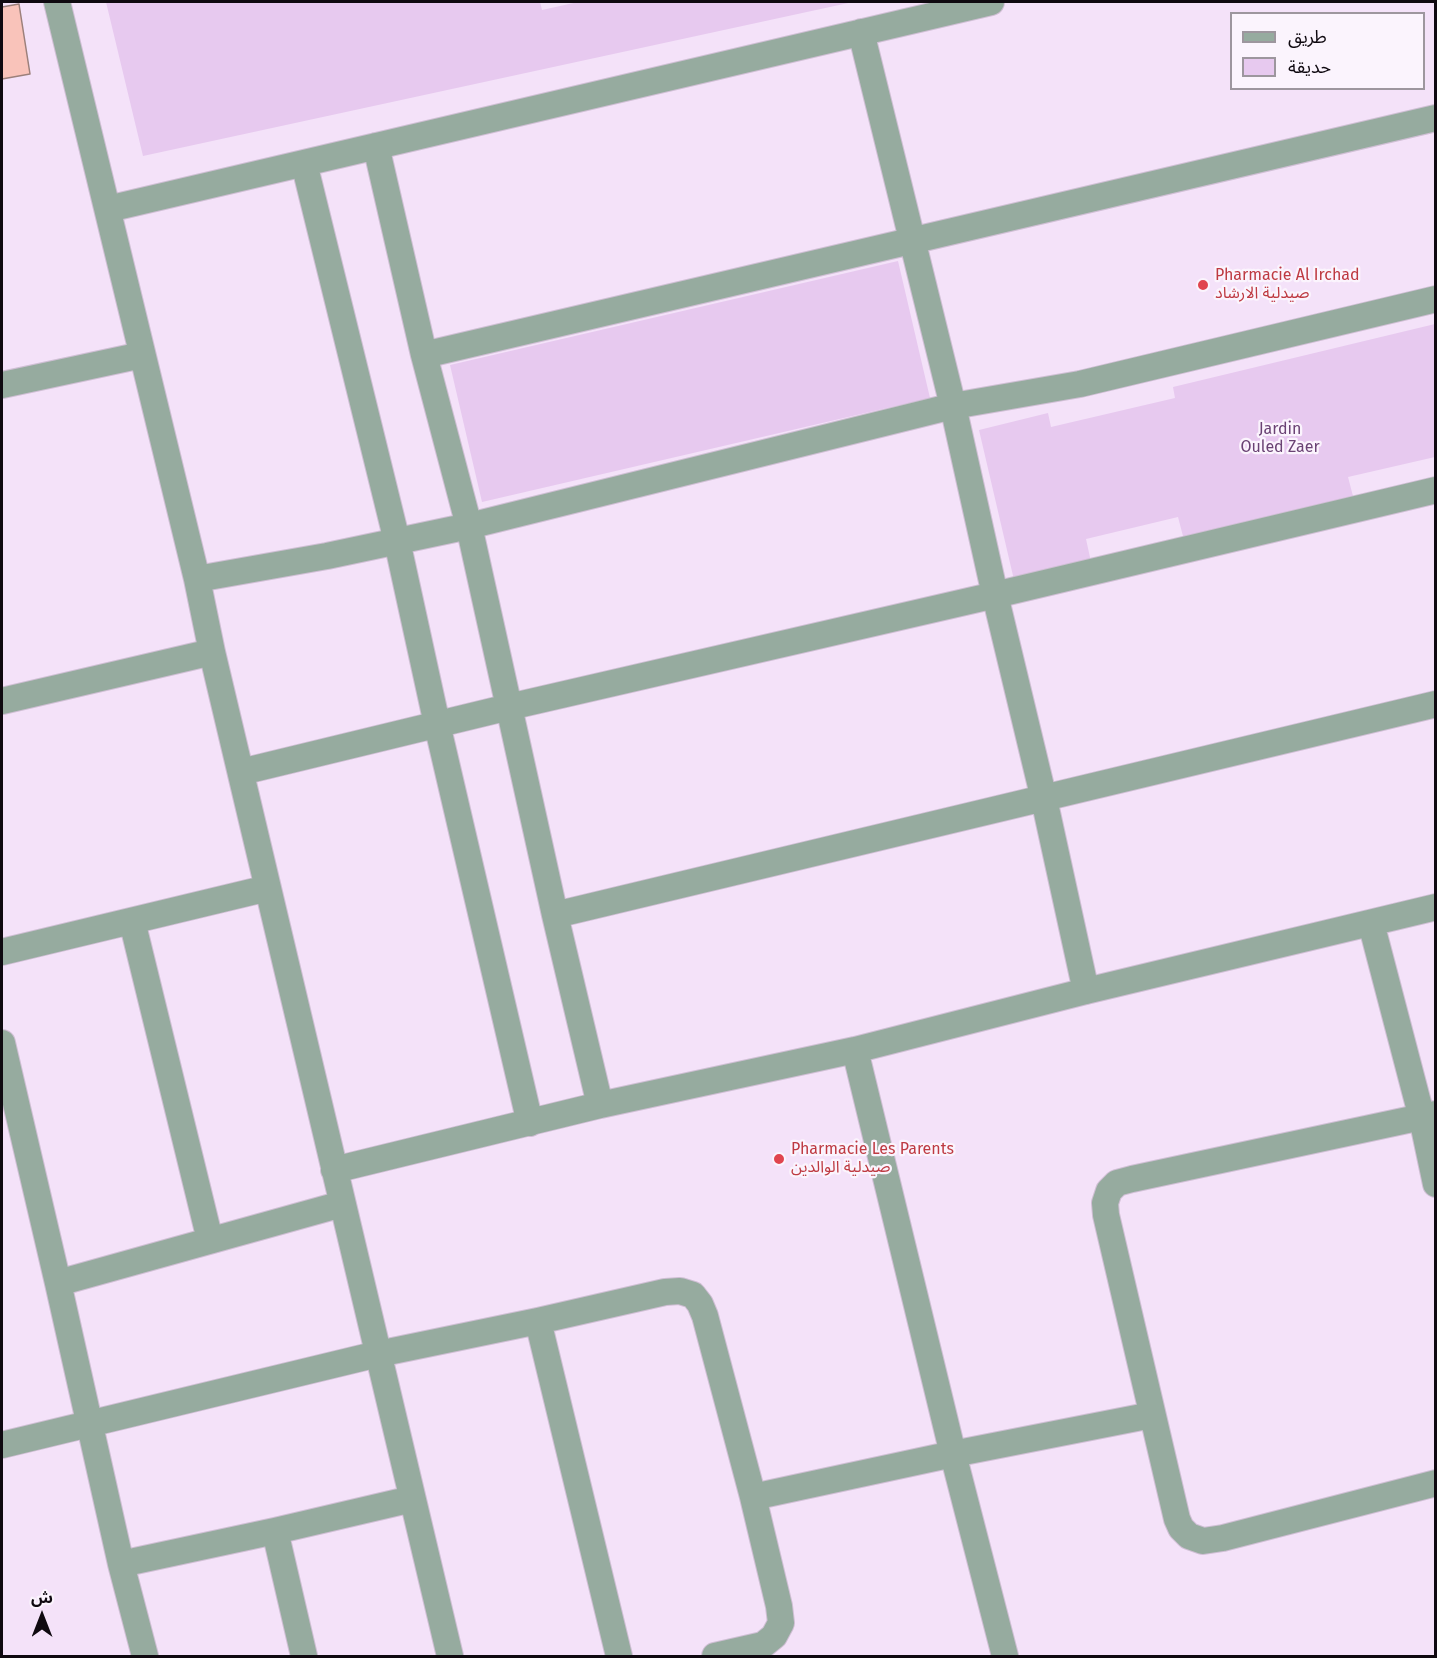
<!DOCTYPE html>
<html>
<head>
<meta charset="utf-8">
<style>
	body { margin:0 }
	#map { position:relative; width:1437px; height:1658px; overflow:hidden; background:#f4e2f9; font-family:"Fira Sans","Noto Sans Arabic",sans-serif }
	canvas { display:block }
	.frame { position:absolute; inset:0; border:3px solid #0f0910; pointer-events:none }
	.legend { position:absolute; left:1230px; top:12px; width:195px; height:78px; box-sizing:border-box; background:#fbf4fd; border:2px solid #9d969e; margin:0; padding:8px 10px; list-style:none; font-size:18px; color:#0f0910 }
	.legend li { display:flex; align-items:center; gap:12px; height:30px }
	.legend b { width:30px; border:2px solid #9d969e }
	.north { position:absolute; left:12px; top:1586px; width:60px; height:60px; -webkit-text-stroke:4px #fbf4fd; paint-order:stroke; rotate:0deg; font-size:16px; font-weight:700; line-height:24px; text-align:center; color:#0f0910 }
	.north::after { content:''; display:block; margin:auto; width:21px; height:27px; background:#0f0910; clip-path:polygon(50% 0,100% 100%,50% 72%,0 100%) }
</style>
</head>
<body>
<div id="map">
<canvas width="1437" height="1658"></canvas>
<div class="frame"></div>
<ul class="legend">
<li><b style="height:8px;background:#96ab9f"></b>طريق</li>
<li><b style="height:16px;background:#e7c9ef"></b>حديقة</li>
</ul>
<div class="north">ش</div>
</div>
<script>
const context = document.querySelector('canvas').getContext('2d');
context.lineJoin = 'round';
function fillPath(path, color) { context.fillStyle = color; context.fill(path, 'evenodd'); }
const shape = rows => new Path2D(rows.map(r => 'M' + r).join(''));
function stroke(path, color, width, dash) { context.strokeStyle = color; context.lineWidth = width; context.lineCap = dash ? 'butt' : 'round'; context.setLineDash(dash || []); context.stroke(path); }
function drawText(font, color, halo, rows, align = 'center') {
  context.font = font + ' "Fira Sans","Noto Sans Arabic",sans-serif'; context.lineWidth = 4.5; context.setLineDash([]); context.textBaseline = 'middle'; context.strokeStyle = halo; context.fillStyle = color; for (const [text, x, y, turn = 0] of rows) {
    context.save(); context.translate(x, y); context.rotate((+turn || 0) * Math.PI / 180); context.textAlign = isNaN(turn) ? turn : align; if (halo) context.strokeText(text, 0, 0); context.fillText(text, 0, 0); context.restore();
  }
}
fillPath(shape([
	[106,2,540,2,542,10,578,2,853,2,143,156],
	[898,261,930,398,482,502,450,365],
	[1435,324,1435,457,1348,477,1354,500,1184,540,1178,517,1086,539,1091,562,1014,580,979,430,1048,413,1051,427,1175,398,1173,387]
]), '#e7c9ef');
const building = shape([
	[19,4,30,74,2,79,2,7,19,4]
]);
fillPath(building, '#f9c3ba');
stroke(building, '#9c807b', 1.5);
const minor = shape([
	[57,2,197,579,212,652,450,1656],
	[861,32,953,406,995,595,1044,799,1086,991],
	[376,146,424,355,469,526,555,915,600,1105],
	[304,163,397,541,437,724,530,1123],
	[108,209,991,2],
	[424,355,1436,118],
	[2,385,142,355],
	[197,579,327,556,469,526,953,406,1080,384,1436,299],
	[2,701,212,652],
	[241,772,509,707,995,595,1436,490],
	[555,915,1436,704],
	[132,921,210,1240],
	[1371,923,1422,1118,1436,1184],
	[2,952,268,888],
	[2,1043,58,1283,121,1564,145,1656],
	[855,1050,953,1454,1005,1656],
	[1436,1114,1132,1179,1117,1183,1109,1191,1105,1203,1106,1215,1177,1519,1181,1528,1189,1536,1203,1541,1223,1538,1436,1483],
	[334,1170,600,1105,855,1050,1086,991,1436,907],
	[58,1283,342,1204],
	[538,1321,619,1656],
	[2,1445,378,1354,538,1321,665,1292,680,1291,693,1295,700,1304,705,1316,753,1497,779,1606,781,1623,774,1636,763,1645,715,1656],
	[753,1497,953,1454,1152,1415],
	[275,1531,304,1656],
	[121,1564,275,1531,412,1499]
]);
stroke(minor, '#cfbfd4', 28);
stroke(minor, '#96ab9f', 26);
for (const [x, y, r, color] of [
	[1203,285,6,"#e0444e"],
	[779,1159,6,"#e0444e"]
]) { const dot = new Path2D(); dot.arc(x, y, r, 0, 2 * Math.PI); context.fillStyle = color; context.fill(dot); stroke(dot, '#fbf4fd', 2); }
drawText('16px', '#be3a42', '#fbf4fd', [
	["Pharmacie Al Irchad",1215,276],
	["صيدلية الارشاد",1215,294],
	["Pharmacie Les Parents",791,1150],
	["صيدلية الوالدين",791,1168]
], 'left');
drawText('16px', '#6a4274', '#fbf4fd', [
	["Jardin",1280,430],
	["Ouled Zaer",1280,448]
]);
</script>
</body>
</html>
